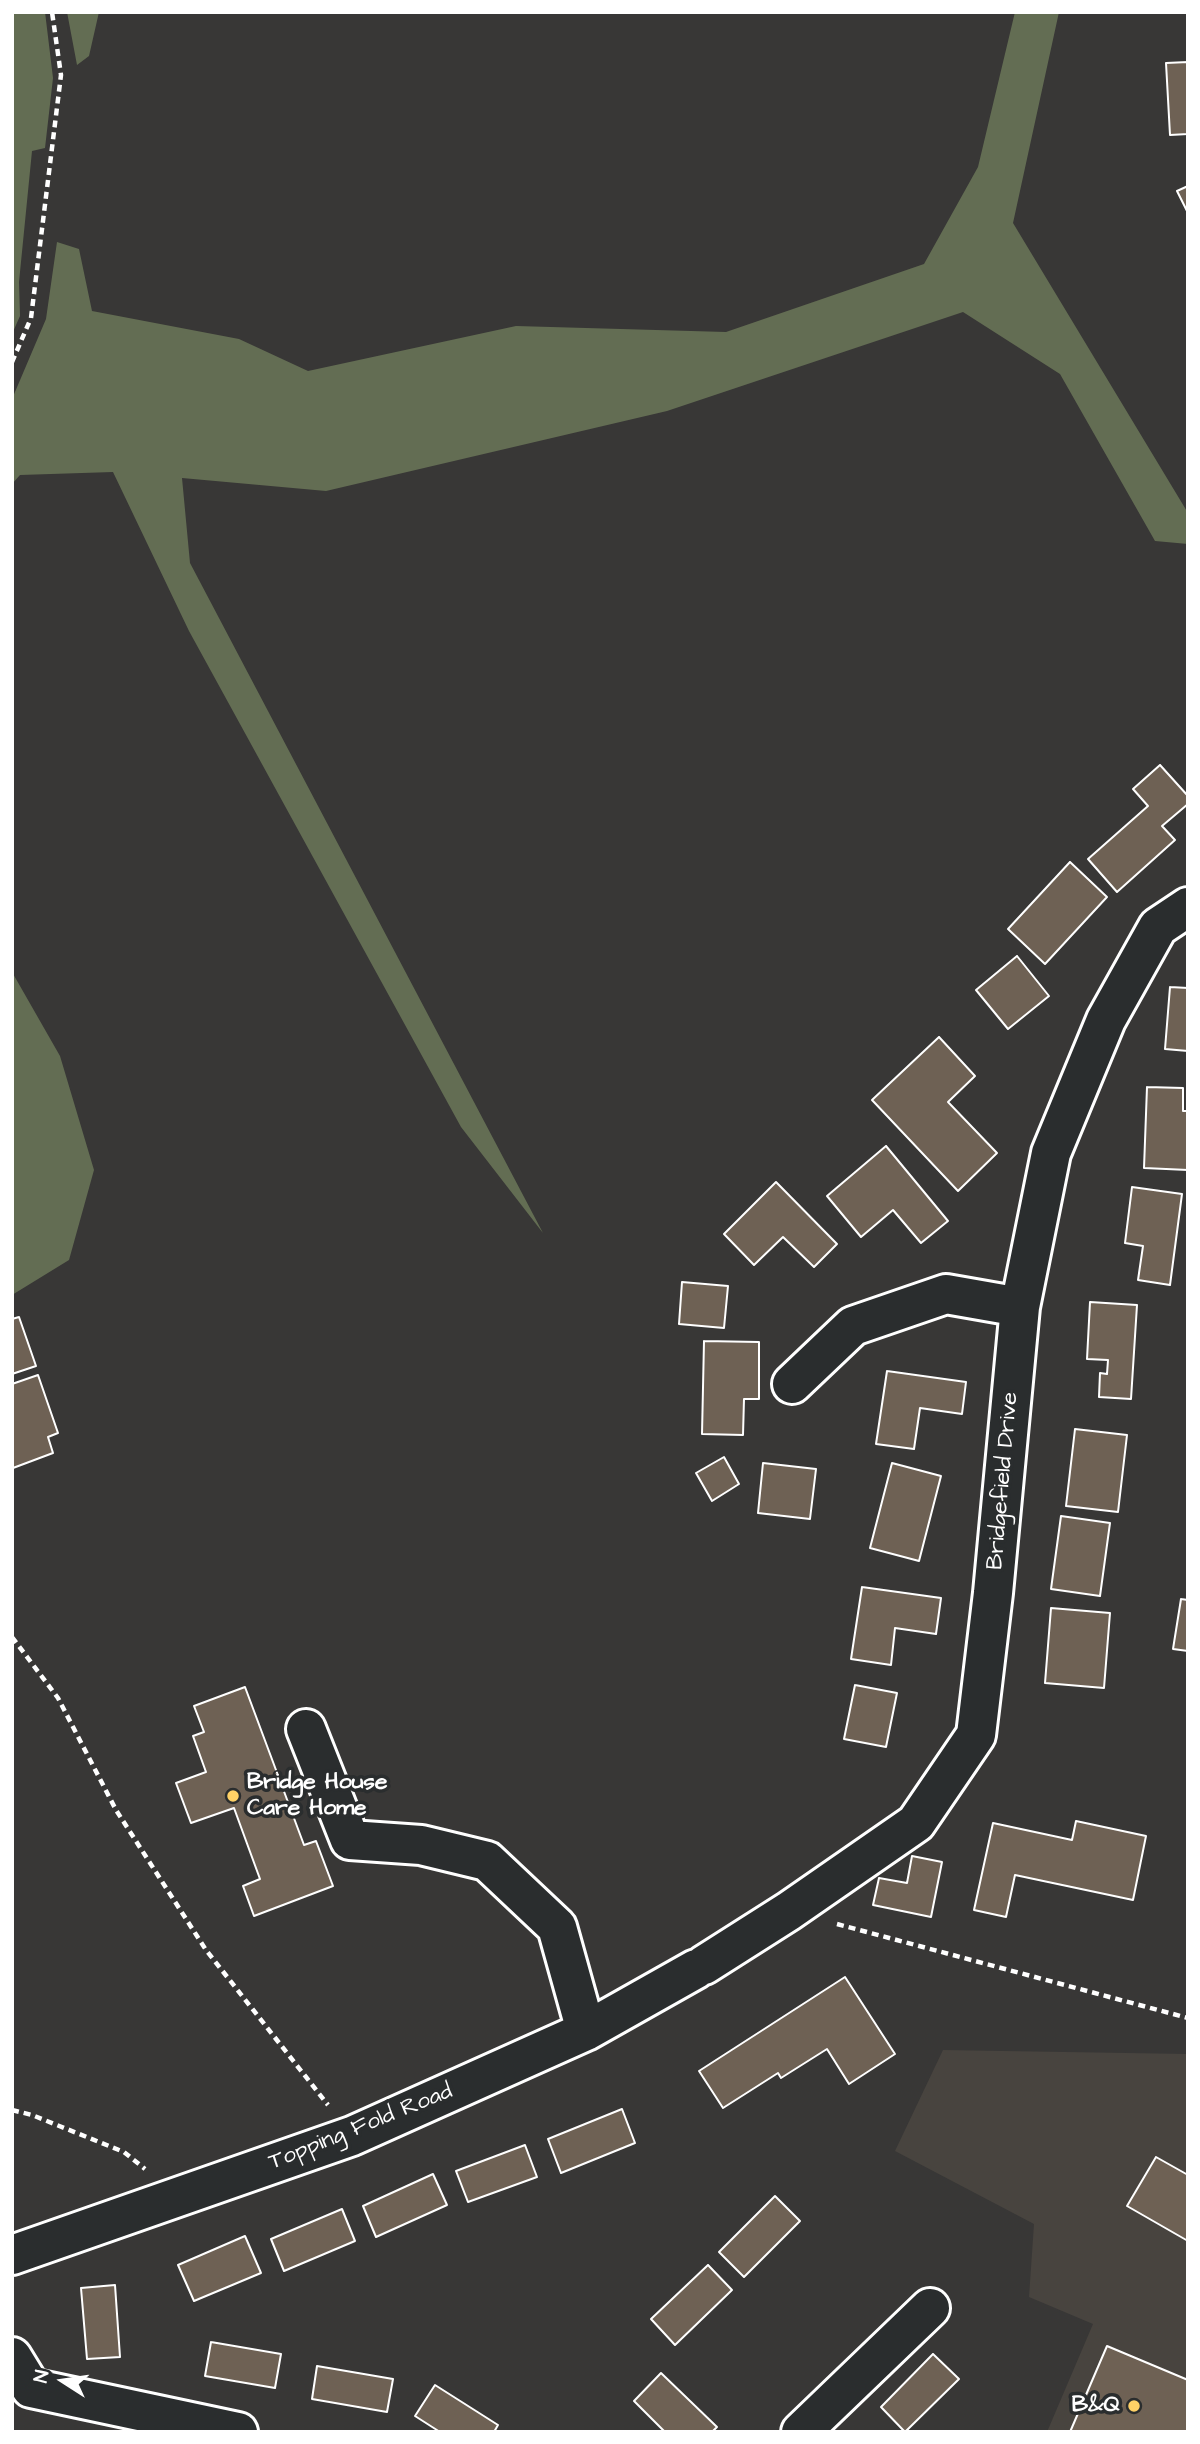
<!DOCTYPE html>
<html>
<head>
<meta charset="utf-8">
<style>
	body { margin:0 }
	#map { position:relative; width:1200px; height:2444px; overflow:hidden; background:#383736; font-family:"Architects Daughter",sans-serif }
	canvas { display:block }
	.frame { position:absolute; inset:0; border:14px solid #fff; pointer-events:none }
	.north { position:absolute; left:28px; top:2346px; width:70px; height:70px; -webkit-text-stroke:5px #2a2d2e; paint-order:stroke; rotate:282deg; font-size:19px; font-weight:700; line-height:28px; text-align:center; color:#fff }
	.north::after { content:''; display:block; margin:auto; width:24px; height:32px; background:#fff; clip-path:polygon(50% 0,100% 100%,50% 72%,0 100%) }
</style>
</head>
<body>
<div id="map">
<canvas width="1200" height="2444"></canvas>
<div class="frame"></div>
<div class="north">N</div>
</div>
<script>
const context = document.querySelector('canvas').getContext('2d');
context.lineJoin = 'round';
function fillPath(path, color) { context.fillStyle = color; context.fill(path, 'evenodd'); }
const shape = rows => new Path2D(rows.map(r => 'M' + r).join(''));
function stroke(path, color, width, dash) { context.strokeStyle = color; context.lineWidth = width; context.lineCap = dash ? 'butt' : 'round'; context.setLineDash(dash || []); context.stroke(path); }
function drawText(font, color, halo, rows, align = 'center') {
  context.font = font + ' "Architects Daughter",sans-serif'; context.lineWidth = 7; context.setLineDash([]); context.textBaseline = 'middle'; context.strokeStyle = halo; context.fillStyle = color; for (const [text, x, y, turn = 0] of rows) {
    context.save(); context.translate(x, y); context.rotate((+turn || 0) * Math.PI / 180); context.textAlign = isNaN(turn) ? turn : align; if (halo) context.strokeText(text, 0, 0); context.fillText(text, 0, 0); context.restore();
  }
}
fillPath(shape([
	[943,2050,1188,2054,1188,2432,1047,2432,1093,2324,1029,2297,1034,2224,895,2151]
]), '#48443f');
fillPath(shape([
	[12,12,45,12,53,78,45,148,32,151,19,282,20,316,12,334],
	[67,12,99,12,89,56,77,65],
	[1015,12,1059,12,1013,223,1188,513,1188,544,1155,541,1060,374,963,312,667,411,326,491,182,478,190,563,543,1233,461,1127,189,631,113,472,20,475,12,484,12,399,46,319,57,242,79,249,92,311,239,339,308,371,516,326,726,332,924,264,978,167],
	[12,972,60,1056,94,1170,69,1260,12,1295]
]), '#636d53');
const building = shape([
	[1188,62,1188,134,1170,135,1166,63,1188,62],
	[1188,186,1188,213,1177,191,1188,186],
	[1160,765,1188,796,1188,804,1162,826,1175,840,1117,892,1088,859,1148,806,1133,789,1160,765],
	[1070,862,1107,897,1045,964,1008,929,1070,862],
	[1017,956,1049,996,1008,1029,976,990,1017,956],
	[1170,987,1188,988,1188,1051,1165,1049,1170,987],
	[939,1037,975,1076,948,1102,997,1153,958,1191,872,1100,939,1037],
	[1147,1087,1183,1088,1183,1111,1188,1111,1188,1170,1144,1168,1147,1087],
	[886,1146,948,1221,921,1243,893,1210,861,1237,827,1196,886,1146],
	[776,1182,837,1244,814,1267,783,1237,754,1265,724,1234,776,1182],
	[1132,1187,1182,1194,1170,1285,1138,1280,1143,1246,1125,1243,1132,1187],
	[682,1282,728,1286,724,1328,679,1324,682,1282],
	[1090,1302,1137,1305,1131,1399,1099,1397,1100,1373,1107,1374,1108,1360,1087,1359,1090,1302],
	[19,1317,36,1366,12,1374,12,1319,19,1317],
	[704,1341,759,1342,759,1399,744,1399,743,1435,702,1434,704,1341],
	[887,1371,966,1382,962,1414,920,1408,914,1449,876,1444,887,1371],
	[38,1375,58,1433,48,1437,53,1453,13,1468,12,1384,38,1375],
	[1075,1429,1127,1435,1118,1512,1066,1506,1075,1429],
	[724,1457,739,1484,712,1501,696,1473,724,1457],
	[763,1463,816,1469,810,1519,758,1513,763,1463],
	[892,1463,941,1476,919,1561,870,1548,892,1463],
	[1061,1516,1110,1523,1100,1596,1051,1589,1061,1516],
	[862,1587,941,1598,936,1634,895,1628,891,1665,851,1659,862,1587],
	[1181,1599,1188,1600,1188,1651,1173,1649,1181,1599],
	[1051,1608,1110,1613,1104,1688,1045,1683,1051,1608],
	[855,1685,897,1693,886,1747,844,1739,855,1685],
	[245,1687,304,1845,316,1841,333,1886,254,1916,243,1886,260,1879,234,1808,191,1823,176,1783,206,1772,193,1736,204,1732,194,1706,245,1687],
	[1076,1821,1146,1836,1133,1900,1015,1875,1006,1917,974,1910,993,1823,1072,1840,1076,1821],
	[912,1856,942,1862,931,1917,873,1905,879,1878,907,1883,912,1856],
	[845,1977,895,2054,849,2084,827,2049,781,2078,778,2073,723,2108,699,2071,845,1977],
	[622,2109,635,2143,561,2173,548,2139,622,2109],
	[525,2145,537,2177,468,2202,456,2171,525,2145],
	[1156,2157,1188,2175,1188,2241,1127,2206,1156,2157],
	[433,2174,447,2205,376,2237,363,2206,433,2174],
	[775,2196,800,2221,744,2277,719,2252,775,2196],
	[342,2209,355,2241,284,2271,271,2239,342,2209],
	[245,2236,261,2273,194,2301,178,2265,245,2236],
	[708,2265,732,2290,675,2345,651,2319,708,2265],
	[115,2285,120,2357,87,2359,81,2288,115,2285],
	[211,2342,281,2354,275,2388,205,2376,211,2342],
	[1107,2346,1188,2380,1188,2432,1070,2432,1107,2346],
	[933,2354,959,2379,905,2432,881,2407,933,2354],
	[317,2366,393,2379,387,2412,312,2399,317,2366],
	[661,2373,717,2427,712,2432,665,2432,634,2401,661,2373],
	[435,2385,498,2425,494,2432,440,2432,415,2416,435,2385]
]);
fillPath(building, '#6e6154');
stroke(building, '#fff', 2);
const street = shape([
	[792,1384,853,1326,946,1294,1020,1307],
	[306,1729,350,1840,421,1845,487,1861,557,1927,586,2031],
	[704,1965,789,1911,916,1823,976,1735,993,1593,1020,1307,1051,1153,1106,1020,1158,927,1188,907],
	[12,2255,352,2136,586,2031,696,1969],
	[12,2357,31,2388,238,2432],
	[801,2432,930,2308]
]);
stroke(street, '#fff', 44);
stroke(shape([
	[12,362,31,318,61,75,52,12],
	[12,1637,58,1698,116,1810,206,1950,328,2105],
	[837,1924,1188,2018],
	[12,2110,32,2115,124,2152,145,2169]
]), '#fff', 4.5, [7, 5]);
stroke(street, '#2a2d2e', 38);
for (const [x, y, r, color] of [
	[233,1796,7,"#ffd166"],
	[1134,2406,7,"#ffd166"]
]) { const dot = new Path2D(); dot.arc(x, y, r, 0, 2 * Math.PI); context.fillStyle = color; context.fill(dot); stroke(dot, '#2a2d2e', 2.5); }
drawText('23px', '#fff', '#2a2d2e', [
	["Bridgefield Drive",1004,1481,-85],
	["Topping Fold Road",361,2128,-22]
]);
drawText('bold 23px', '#fff', '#2a2d2e', [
	["Bridge House",247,1783],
	["Care Home",247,1809],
	["B&Q",1120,2406,"right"]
], 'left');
</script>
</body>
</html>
